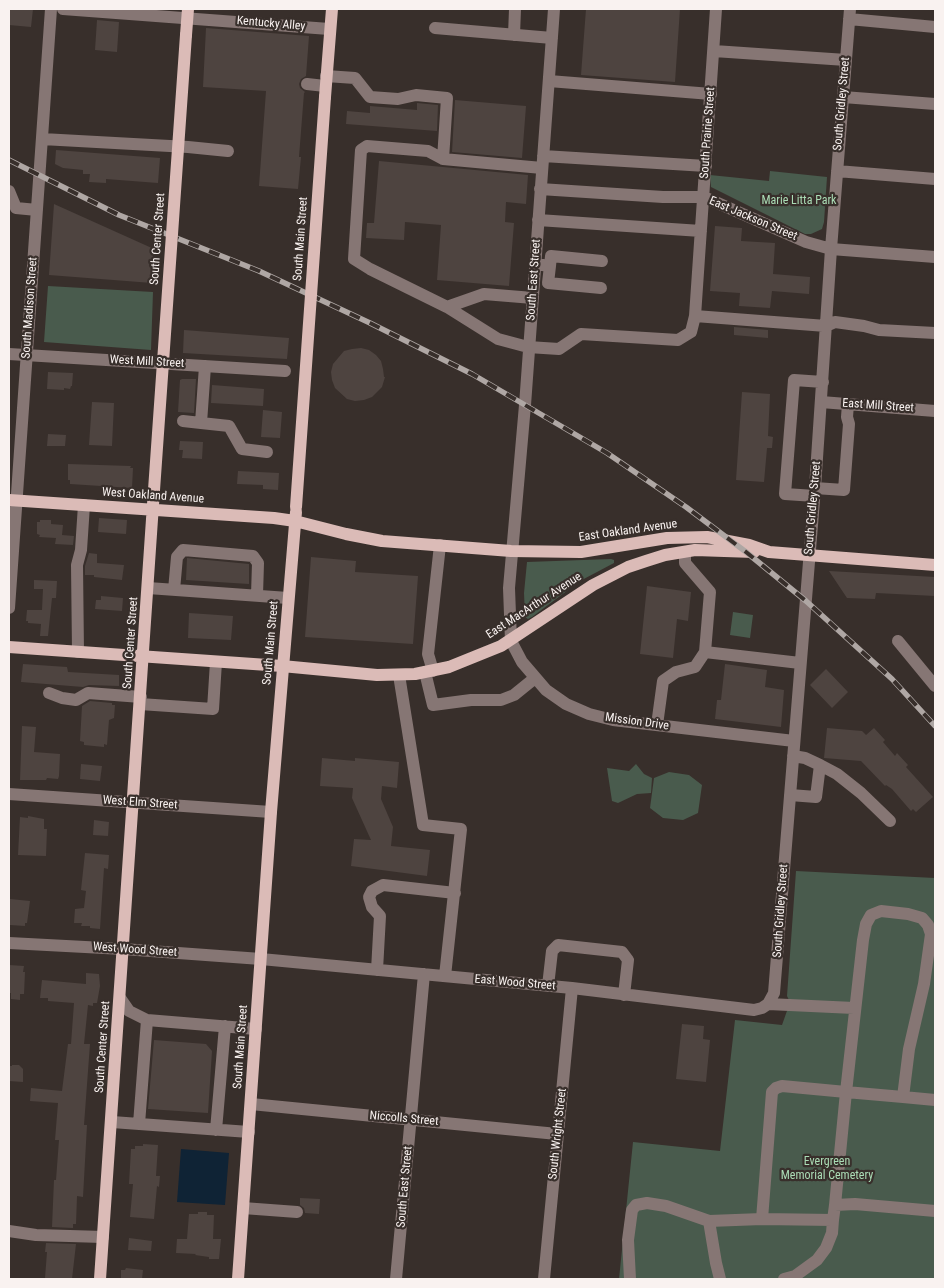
<!DOCTYPE html>
<html>
<head>
<meta charset="utf-8">
<style>
	body { margin:0 }
	#map { position:relative; width:944px; height:1288px; overflow:hidden; background:#382f2b; font-family:"Roboto Condensed",sans-serif }
	canvas { display:block }
	.frame { position:absolute; inset:0; border:10px solid #f9f2f0; pointer-events:none }
</style>
</head>
<body>
<div id="map">
<canvas width="944" height="1288"></canvas>
<div class="frame"></div>
</div>
<script>
const context = document.querySelector('canvas').getContext('2d');
context.lineJoin = 'round';
function fillPath(path, color) { context.fillStyle = color; context.fill(path, 'evenodd'); }
const shape = rows => new Path2D(rows.map(r => 'M' + r).join(''));
function stroke(path, color, width, dash) { context.strokeStyle = color; context.lineWidth = width; context.lineCap = dash ? 'butt' : 'round'; context.setLineDash(dash || []); context.stroke(path); }
function drawText(font, color, halo, rows, align = 'center') {
  context.font = font + ' "Roboto Condensed",sans-serif'; context.lineWidth = 4.5; context.setLineDash([]); context.textBaseline = 'middle'; context.strokeStyle = halo; context.fillStyle = color; for (const [text, x, y, turn = 0] of rows) {
    context.save(); context.translate(x, y); context.rotate((+turn || 0) * Math.PI / 180); context.textAlign = isNaN(turn) ? turn : align; if (halo) context.strokeText(text, 0, 0); context.fillText(text, 0, 0); context.restore();
  }
}
fillPath(shape([
	[770,171,827,177,824,222,822,229,811,234,805,234,711,187,710,175,769,181],
	[48,286,153,292,151,350,44,342],
	[611,559,614,560,614,563,580,581,532,617,528,619,525,617,524,593,527,562],
	[733,612,753,615,750,638,730,635],
	[636,764,644,774,652,778,651,793,637,794,618,803,612,801,607,768,629,771],
	[669,772,689,775,702,785,698,813,683,820,663,818,650,808,654,778],
	[796,871,935,878,935,1279,619,1279,633,1142,720,1151,735,1020,782,1025,788,1008,789,1000,787,996]
]), '#495b4d');
fillPath(shape([
	[181,1149,229,1153,225,1205,177,1202]
]), '#0f2335');
fillPath(shape([
	[9,9,33,9,31,27,9,25],
	[586,9,680,9,675,82,581,75],
	[97,20,119,22,117,52,95,50],
	[206,28,309,36,306,76,301,79,299,84,300,88,305,92,304,93,299,157,301,157,298,189,259,186,266,91,203,87],
	[455,100,526,106,522,158,452,152],
	[417,103,438,105,437,131,346,124,347,111,370,113,370,106,417,110],
	[56,150,160,158,158,183,106,179,106,183,89,182,90,174,83,174,83,170,63,168,55,164],
	[379,161,528,175,526,204,506,202,505,222,514,223,509,286,437,280,441,225,405,222,404,240,366,238,367,223,374,223],
	[54,204,154,249,152,283,49,275],
	[715,226,742,228,741,241,775,243,773,274,810,277,809,294,772,291,770,308,739,306,740,293,710,291],
	[734,327,768,330,768,338,734,335],
	[184,330,289,338,287,359,183,353],
	[361,348,369,350,376,355,381,361,383,369,384,377,385,377,382,387,372,397,364,400,355,401,347,399,335,388,332,380,331,372,333,364,344,351,352,349],
	[48,372,73,373,72,386,71,386,70,389,64,388,64,390,47,389],
	[182,379,196,379,194,413,178,412,180,380],
	[212,385,264,389,263,406,211,403],
	[742,392,770,394,768,436,773,437,772,448,767,448,764,482,736,480],
	[92,402,114,403,112,446,89,445],
	[263,410,282,412,280,438,261,437],
	[48,434,66,435,65,446,47,446],
	[180,441,203,442,202,459,182,458,183,450,179,450],
	[68,464,131,466,130,468,133,468,132,488,70,484,70,480,68,480],
	[238,471,279,473,278,490,263,489,263,485,237,484],
	[99,518,127,520,126,534,98,532],
	[40,520,51,520,51,524,63,525,62,535,74,536,73,545,55,544,56,538,39,537,40,535,37,534,37,522,40,522],
	[89,553,97,554,97,563,124,565,122,580,94,577,94,575,85,575,85,566],
	[311,557,356,561,355,572,418,576,413,644,305,637],
	[187,558,249,564,249,584,186,580],
	[829,571,935,577,935,596,876,593,875,599,847,598],
	[34,580,57,581,56,598,52,598,48,636,40,636,41,624,28,623,28,621,26,621,27,610,42,610,43,589,34,589],
	[647,586,691,592,688,621,677,619,673,658,640,654],
	[101,596,123,598,122,611,95,609,96,600,101,600],
	[189,613,233,616,231,640,188,638],
	[23,664,67,667,68,672,119,675,119,686,89,685,83,687,21,682],
	[725,664,767,670,765,687,784,690,781,727,715,719,717,700,721,700],
	[826,669,848,692,832,708,810,685],
	[90,701,112,703,112,705,115,705,114,718,109,720,107,745,104,744,104,747,84,745,84,742,80,741,82,706],
	[22,726,36,727,34,752,60,754,59,776,58,779,47,778,46,780,20,780],
	[827,728,862,731,866,735,874,728,885,740,883,742,895,756,897,753,908,765,906,767,933,797,916,812,913,809,911,811,892,789,886,785,885,786,861,761,824,758],
	[322,758,355,761,355,758,399,762,397,788,382,786,381,799,393,827,391,846,430,850,427,876,351,866,354,839,371,840,352,798,353,788,320,786],
	[81,764,102,766,100,781,80,779],
	[28,816,44,819,44,829,47,829,46,856,18,855,20,817,28,818],
	[94,820,109,822,108,836,93,835],
	[85,853,109,855,108,869,104,868,100,929,90,928,90,926,81,926,82,923,74,923,75,909,84,908,86,891,81,890],
	[10,899,30,901,27,923,25,923,25,926,10,925],
	[9,965,24,966,23,972,25,972,24,994,20,994,20,1000,11,999,11,993,9,993],
	[86,973,99,974,100,986,97,1003,93,1003,93,1006,88,1005,84,1044,90,1044,84,1125,87,1125,83,1197,77,1196,76,1224,73,1224,73,1228,52,1227,54,1180,56,1180,59,1140,55,1140,58,1103,30,1101,31,1088,62,1091,68,1044,71,1044,74,1003,48,1001,48,998,40,998,42,980,86,984],
	[682,1024,704,1026,703,1039,710,1040,706,1082,676,1079],
	[154,1040,206,1044,212,1051,208,1113,148,1109],
	[12,1065,19,1065,23,1069,23,1082,9,1081,9,1066,12,1066],
	[143,1144,158,1145,156,1176,160,1176,159,1187,157,1186,154,1219,130,1217,133,1184,129,1184,131,1149,135,1149,135,1146,143,1146],
	[300,1198,320,1199,319,1214,305,1213,304,1208,300,1205],
	[198,1212,207,1212,207,1215,214,1215,213,1239,221,1239,219,1259,209,1259,209,1257,195,1255,196,1254,176,1253,177,1239,187,1239,189,1214,198,1214],
	[129,1238,152,1241,151,1251,128,1250],
	[46,1243,76,1244,72,1279,45,1278,47,1252,45,1252],
	[126,1268,143,1270,142,1279,121,1279,121,1270,125,1270]
]), '#4e4440');
stroke(shape([
	[63,9,329,29],
	[554,9,525,405,509,588,511,641,522,662,546,690,566,704,589,714,613,720,794,741],
	[849,19,935,27],
	[435,28,552,38],
	[514,35,515,9],
	[714,51,846,60],
	[326,76,355,78,370,97,398,99,416,95,447,98,443,159],
	[549,81,711,94],
	[307,84,325,86],
	[843,97,935,104],
	[42,139,188,147,228,151],
	[543,156,706,166],
	[542,168,443,159,428,151,367,146,361,150,354,259,370,269,447,307,498,339,528,347,559,349,581,334,678,340,691,332,695,316,716,9],
	[837,171,935,179],
	[540,189,663,197,704,197,806,242,831,249,935,257],
	[9,191,16,208,37,210],
	[538,220,701,231],
	[535,264,550,266,551,256,602,261],
	[550,266,548,283,601,288],
	[447,307,484,294,533,298],
	[695,316,826,326,835,322,864,326,879,330,935,333],
	[9,354,285,371],
	[205,366,201,423,229,426,242,449,267,452],
	[821,402,935,411],
	[183,421,201,423],
	[815,488,844,490,849,424,847,417,848,404],
	[815,496,785,494,794,380,823,382],
	[685,552,685,563,710,592,705,652],
	[148,588,288,598],
	[174,590,177,557,183,550,253,556,258,563,257,595],
	[9,608,51,9],
	[898,641,935,686],
	[78,652,77,565,81,550,84,505],
	[433,671,428,654,440,545],
	[425,672,433,705,471,700,501,700,514,695,535,678],
	[399,675,423,825,461,829,445,976],
	[49,693,62,698,76,700,88,693,141,697],
	[140,704,213,709,216,662],
	[657,725,663,681,676,672,695,667,705,652,800,663],
	[820,765,837,774,861,793,890,821],
	[9,794,271,812],
	[790,795,816,797,820,765,805,758,793,756],
	[9,943,123,949,261,959,572,988,754,1010,762,1008,768,1004,774,993,815,488,831,249,850,9],
	[377,970,380,916,372,907,369,897,372,891,383,885,455,893],
	[548,986,552,951,558,945,622,952,628,960,624,995],
	[120,998,129,1011,147,1020,256,1029],
	[768,1004,854,1008],
	[903,1097,846,1092,835,1205,855,1204,935,1211],
	[251,1104,557,1134],
	[112,1122,249,1132],
	[139,1124,147,1020],
	[216,1130,225,1026],
	[243,1208,297,1212],
	[762,1219,833,1220,835,1205],
	[709,1221,716,1263,720,1279],
	[9,1231,36,1235,103,1237],
	[396,1279,424,974],
	[544,1279,572,988],
	[630,1279,628,1240,632,1210,636,1205,647,1203,666,1206,709,1221,762,1219,772,1092,776,1088,782,1086,846,1092,863,940,866,924,871,915,881,911,908,914,922,918,928,925,931,934,924,984,909,1049,903,1097,935,1100],
	[784,1279,795,1276,817,1260,826,1248,832,1233,833,1220]
]), '#867674', 12);
stroke(shape([
	[186,35,188,9],
	[325,97,332,9],
	[9,500,274,518,295,521,346,534,382,541,511,551,581,552,667,538,707,537,749,545,769,552,935,565],
	[9,647,282,666,377,675,415,674,449,667,501,646,593,585,628,567,646,561,665,555,695,550,754,552],
	[100,1279,154,490],
	[238,1279,271,812,296,512]
]), '#dbbbb7', 12);
const rail = shape([
	[9,160,119,215,259,271,370,323,472,374,607,453,686,507,746,552,806,601,892,679,935,726]
]);
stroke(rail, '#afa7a4', 5.5);
stroke(rail, '#382f2b', 4, [11]);
stroke(shape([
	[154,490,186,35],
	[296,507,325,97]
]), '#dbbbb7', 12);
drawText('12px', '#f9f2f0', '#382f2b', [
	["Kentucky Alley",271,24,5],
	["South Gridley Street",842,104,-85],
	["South Prairie Street",708,133,-86],
	["East Jackson Street",753,219,23],
	["South Center Street",158,239,-86],
	["South Main Street",301,239,-86],
	["South East Street",534,280,-86],
	["South Madison Street",30,308,-86],
	["West Mill Street",147,362,3],
	["East Mill Street",878,406,4],
	["West Oakland Avenue",153,496,4],
	["South Gridley Street",813,508,-85],
	["East Oakland Avenue",628,531,-8],
	["East MacArthur Avenue",534,606,-33],
	["South Center Street",131,643,-86],
	["South Main Street",271,643,-85],
	["Mission Drive",637,722,8],
	["West Elm Street",140,803,4],
	["South Gridley Street",781,911,-86],
	["West Wood Street",135,950,4],
	["East Wood Street",515,983,5],
	["South Center Street",103,1047,-86],
	["South Main Street",241,1047,-86],
	["Niccolls Street",404,1119,5],
	["South Wright Street",558,1134,-84],
	["South East Street",405,1187,-85]
]);
drawText('12px', '#abddb6', '#382f2b', [
	["Marie Litta Park",799,201],
	["Evergreen",827,1162],
	["Memorial Cemetery",827,1176]
]);
</script>
</body>
</html>
